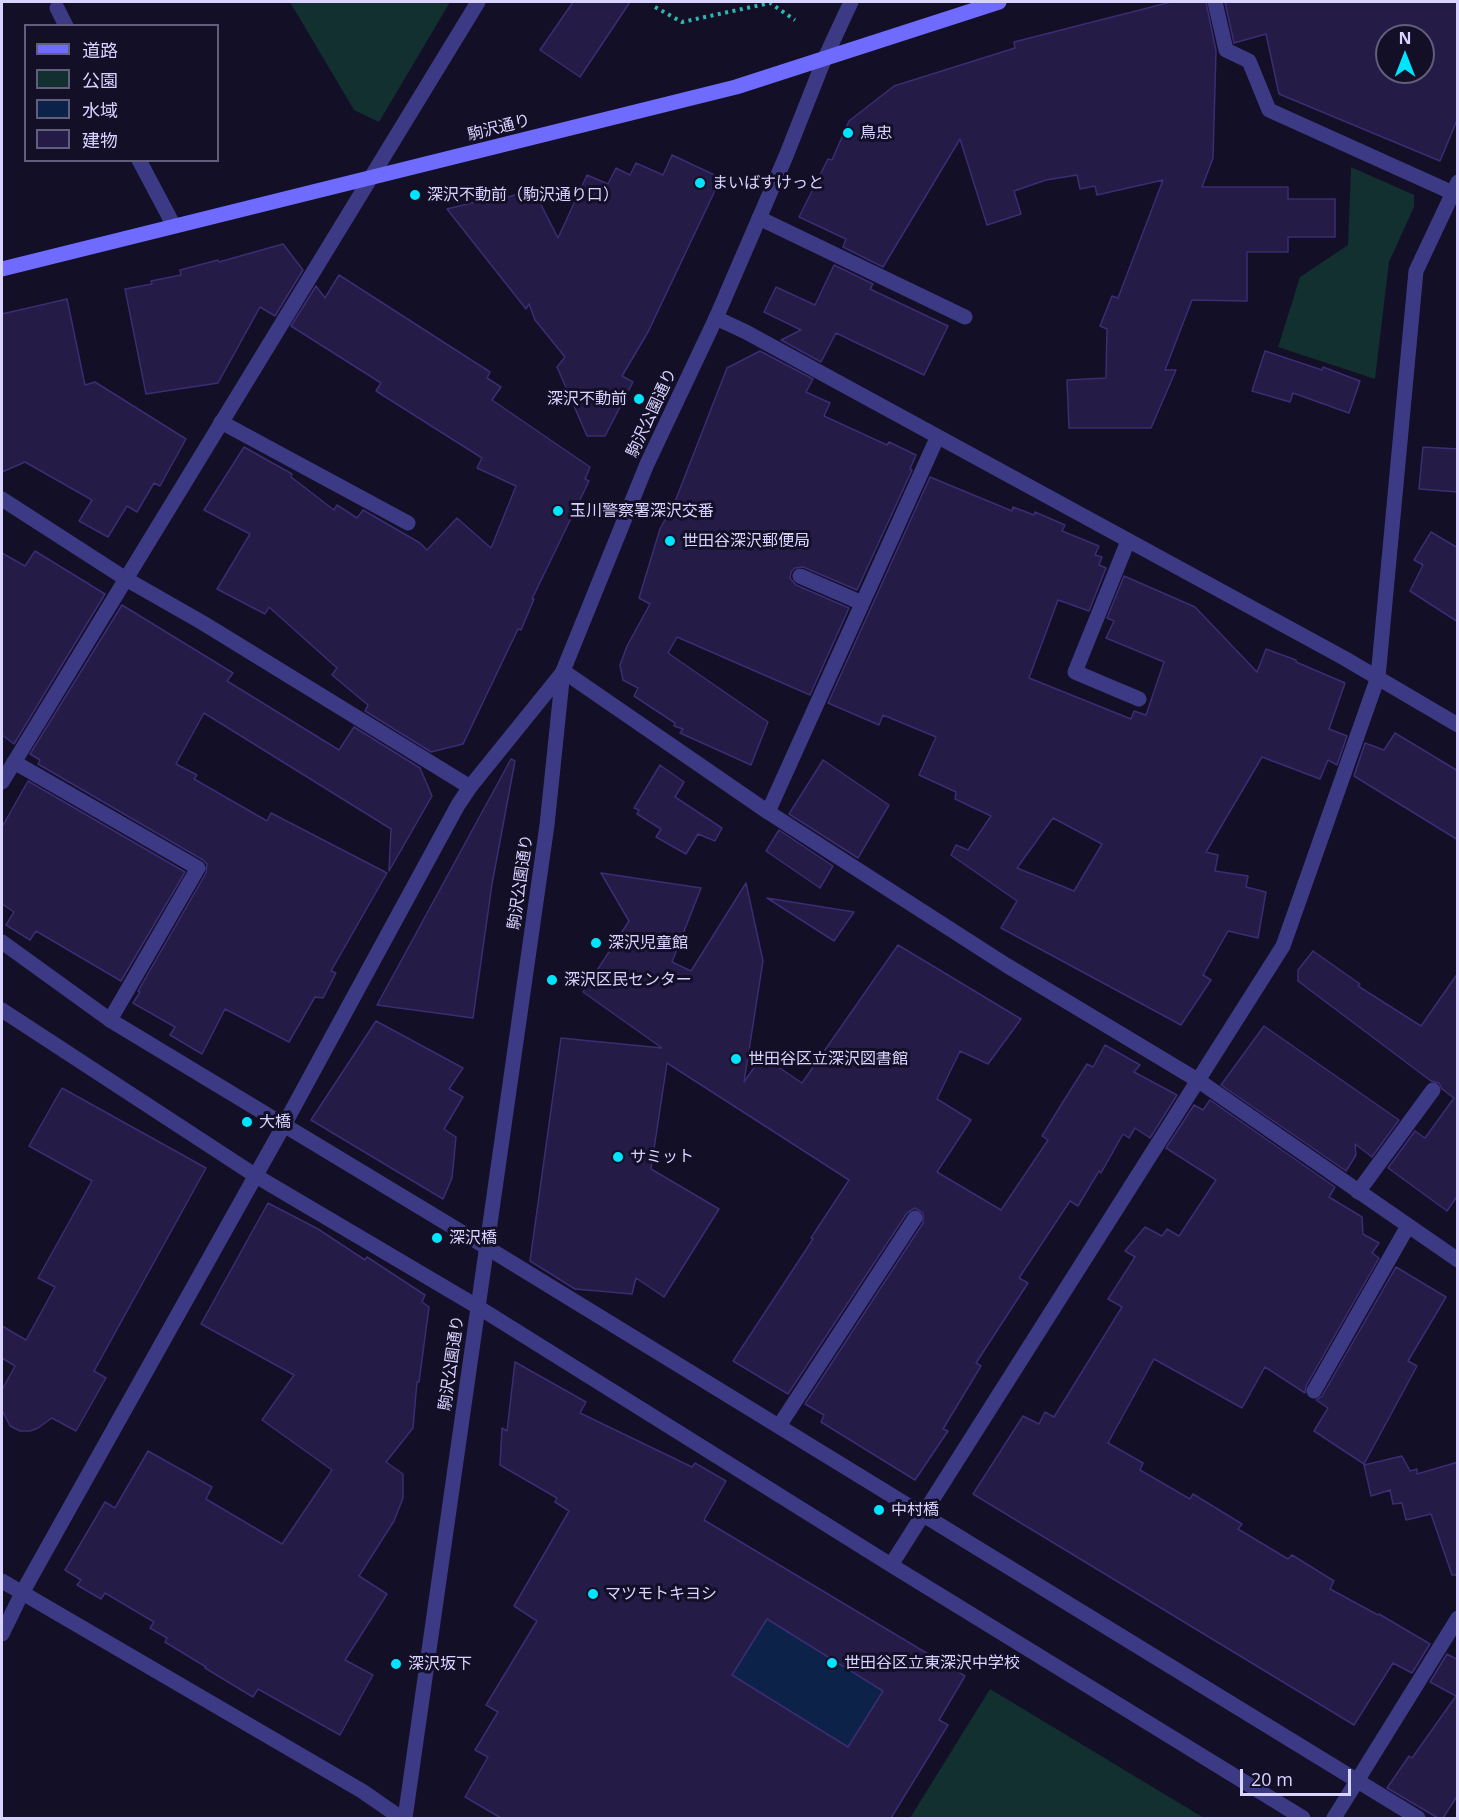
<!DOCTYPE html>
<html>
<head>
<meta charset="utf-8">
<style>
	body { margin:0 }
	#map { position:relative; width:1459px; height:1820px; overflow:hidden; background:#130f26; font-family:"Open Sans","Noto Sans JP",sans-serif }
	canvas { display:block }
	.frame { position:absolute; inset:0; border:3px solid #d9d4ff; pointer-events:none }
	.legend { position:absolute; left:24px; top:24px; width:195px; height:138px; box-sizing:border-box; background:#130f26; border:2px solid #625e7d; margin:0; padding:8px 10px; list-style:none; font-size:18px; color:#d9d4ff }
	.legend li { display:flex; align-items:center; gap:12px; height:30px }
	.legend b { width:30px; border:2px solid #625e7d }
	.north { position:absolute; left:1375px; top:24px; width:60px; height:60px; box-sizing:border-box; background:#130f26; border:2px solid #625e7d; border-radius:50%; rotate:0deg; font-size:16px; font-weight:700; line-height:24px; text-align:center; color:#d9d4ff }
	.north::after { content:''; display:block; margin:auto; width:21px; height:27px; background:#00e5ff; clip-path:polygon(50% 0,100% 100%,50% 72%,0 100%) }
	.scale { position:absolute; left:1240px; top:1769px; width:111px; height:27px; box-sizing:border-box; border:3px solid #d9d4ff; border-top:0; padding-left:8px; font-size:18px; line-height:21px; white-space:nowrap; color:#d9d4ff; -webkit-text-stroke:4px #130f26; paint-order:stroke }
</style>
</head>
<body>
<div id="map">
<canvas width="1459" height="1820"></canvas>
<div class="frame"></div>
<ul class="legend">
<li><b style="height:8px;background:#6f6bff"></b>道路</li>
<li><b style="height:16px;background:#12302f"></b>公園</li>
<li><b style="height:16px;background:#0c2248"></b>水域</li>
<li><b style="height:16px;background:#241b47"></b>建物</li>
</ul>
<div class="north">N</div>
<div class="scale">20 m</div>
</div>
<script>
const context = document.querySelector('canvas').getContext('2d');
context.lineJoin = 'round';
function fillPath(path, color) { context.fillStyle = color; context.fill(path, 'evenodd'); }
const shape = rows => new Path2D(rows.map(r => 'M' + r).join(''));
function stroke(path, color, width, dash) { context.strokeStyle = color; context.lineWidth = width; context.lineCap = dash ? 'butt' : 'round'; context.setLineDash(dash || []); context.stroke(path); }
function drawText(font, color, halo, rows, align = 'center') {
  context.font = font + ' "Open Sans","Noto Sans JP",sans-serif'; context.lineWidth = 6; context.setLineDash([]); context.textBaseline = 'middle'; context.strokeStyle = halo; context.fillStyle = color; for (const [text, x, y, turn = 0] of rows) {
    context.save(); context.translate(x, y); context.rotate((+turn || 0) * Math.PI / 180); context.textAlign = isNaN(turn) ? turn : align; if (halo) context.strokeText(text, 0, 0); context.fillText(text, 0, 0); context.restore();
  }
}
fillPath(shape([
	[290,2,450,2,379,122,354,110],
	[1351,167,1414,195,1414,207,1389,262,1375,379,1278,347,1300,277,1348,245],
	[990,1689,1204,1818,910,1818]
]), '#12302f');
fillPath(shape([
	[767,1619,883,1691,848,1747,732,1675]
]), '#0c2248');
const building = shape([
	[573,2,630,2,580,77,540,50,573,2],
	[1171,2,1206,2,1216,51,1213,158,1202,187,1288,187,1288,199,1335,199,1335,237,1288,237,1288,252,1247,252,1247,301,1192,300,1165,370,1176,370,1151,428,1069,428,1067,380,1106,378,1107,329,1100,326,1112,296,1118,298,1163,180,1097,195,1095,186,1080,189,1077,175,1046,180,1014,191,1021,214,987,225,960,139,883,267,843,247,846,239,799,217,828,159,832,160,849,121,894,86,1015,48,1014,42,1171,2],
	[1225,2,1458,2,1458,118,1440,161,1279,94,1266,34,1234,43,1225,2],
	[1387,36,1423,36,1423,72,1387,72,1387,36],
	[672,155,721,178,648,332,622,376,633,382,605,436,587,436,557,367,565,357,535,320,529,304,526,309,447,209,484,200,487,204,533,189,558,238,587,175,608,184,616,168,630,175,636,163,663,175,672,155],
	[283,244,303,270,275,316,260,307,218,383,146,394,125,289,152,284,151,281,181,275,180,270,218,260,219,262,283,244],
	[834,265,873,284,870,289,948,326,924,375,836,333,821,362,781,340,801,330,764,312,776,287,815,305,834,265],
	[339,275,490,372,487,378,501,387,492,400,590,467,585,479,589,481,532,599,534,599,521,630,518,629,463,744,431,752,365,711,368,705,332,675,337,668,269,607,265,614,217,589,250,534,204,510,244,447,292,474,291,477,334,510,337,505,357,518,363,510,420,543,427,550,457,518,491,548,516,486,477,468,482,458,376,391,381,383,291,326,316,286,325,298,339,275],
	[67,299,85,385,95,382,186,439,160,486,154,483,137,512,127,506,108,537,79,521,92,500,25,462,2,472,2,314,67,299],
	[760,351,813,379,806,392,830,403,824,416,887,445,889,442,916,455,910,469,912,470,857,590,803,567,795,568,791,572,790,578,796,585,849,608,810,695,677,637,668,653,768,722,751,765,680,733,683,729,674,726,675,723,634,696,638,688,623,680,620,665,627,646,650,604,639,598,660,529,667,516,669,517,727,368,760,351],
	[1265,351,1322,370,1323,367,1360,381,1349,413,1293,393,1290,402,1252,391,1265,351],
	[1423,447,1458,449,1458,492,1419,489,1423,447],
	[930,477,1012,511,1013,507,1034,515,1035,512,1065,525,1062,531,1099,546,1095,555,1102,557,1099,565,1106,568,1089,611,1058,600,1029,678,1131,719,1134,711,1146,715,1164,662,1106,638,1114,621,1107,618,1124,576,1195,607,1257,672,1266,649,1296,660,1296,662,1345,683,1329,729,1347,736,1337,765,1328,760,1320,779,1262,757,1206,852,1218,855,1215,871,1248,876,1246,887,1266,892,1258,938,1228,931,1203,975,1211,980,1181,1025,1001,928,1017,901,951,855,956,845,968,850,991,816,955,799,956,792,919,775,936,737,883,715,879,725,828,703,930,477],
	[1053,818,1102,844,1074,891,1017,868,1053,818],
	[1431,532,1458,548,1458,622,1410,591,1423,565,1414,560,1431,532],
	[35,551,105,594,14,744,2,735,2,553,25,566,35,551],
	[122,605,233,673,227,681,339,750,354,727,420,768,432,796,389,871,391,829,204,713,176,764,197,775,194,779,267,821,271,813,387,873,331,971,336,973,323,998,315,997,289,1042,225,1009,202,1054,170,1035,175,1027,133,1003,140,992,138,991,206,873,207,864,203,860,38,764,40,760,30,754,122,605],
	[1395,733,1458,771,1458,840,1354,776,1365,743,1384,750,1395,733],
	[511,759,515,761,492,884,473,1018,377,1005,511,759],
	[823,760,889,805,858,858,789,814,823,760],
	[660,765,684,782,675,797,722,828,715,841,698,834,686,854,656,837,661,829,637,814,639,810,634,808,660,765],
	[28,781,185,872,121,981,36,931,30,940,6,925,14,912,2,904,2,827,28,781],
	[779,830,833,866,820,888,766,851,779,830],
	[601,873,701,888,672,962,691,971,746,883,763,961,744,1082,762,1056,802,1083,898,945,1021,1019,988,1064,960,1051,937,1099,971,1120,937,1172,1001,1210,1048,1140,1042,1136,1061,1105,1087,1064,1093,1067,1105,1045,1140,1065,1134,1072,1177,1095,1150,1138,1135,1128,1129,1138,1123,1134,1101,1173,1099,1171,1078,1206,1070,1201,1019,1278,1028,1283,976,1363,981,1366,943,1429,948,1431,915,1480,821,1422,824,1415,805,1404,923,1223,923,1213,915,1208,907,1213,788,1394,733,1361,813,1239,811,1238,849,1180,667,1063,651,1169,719,1209,664,1297,636,1278,632,1294,575,1289,530,1261,561,1038,662,1048,583,992,629,921,601,873],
	[767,898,854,912,834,941,767,898],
	[1313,951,1360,984,1358,986,1421,1026,1458,973,1458,1195,1447,1211,1388,1168,1415,1131,1425,1138,1454,1098,1442,1089,1439,1083,1431,1081,1298,981,1298,970,1313,951],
	[376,1021,463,1068,449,1089,463,1097,444,1129,456,1137,452,1178,443,1199,311,1120,376,1021],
	[1264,1026,1399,1120,1372,1157,1355,1144,1356,1155,1346,1171,1221,1085,1264,1026],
	[62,1088,206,1168,94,1371,106,1378,76,1431,52,1418,38,1428,30,1431,20,1431,10,1426,2,1410,2,1390,15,1366,2,1358,2,1326,26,1340,55,1287,38,1278,92,1181,29,1146,62,1088],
	[1210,1100,1335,1187,1329,1197,1362,1217,1363,1234,1379,1243,1372,1253,1379,1258,1306,1386,1305,1393,1265,1367,1242,1408,1154,1359,1108,1443,1143,1463,1140,1470,1190,1499,1193,1494,1242,1524,1238,1529,1288,1559,1292,1555,1334,1581,1330,1589,1378,1615,1379,1614,1430,1644,1412,1673,1393,1663,1354,1725,973,1494,1023,1416,1039,1424,1045,1412,1054,1417,1122,1307,1108,1299,1135,1257,1125,1251,1145,1227,1162,1236,1167,1229,1179,1236,1216,1180,1166,1148,1194,1105,1203,1110,1210,1100],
	[268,1203,318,1229,365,1260,367,1257,425,1295,422,1302,429,1307,419,1382,417,1382,413,1428,386,1462,403,1474,403,1498,394,1521,359,1576,387,1594,345,1660,373,1675,340,1735,258,1689,253,1697,205,1668,206,1667,165,1642,167,1638,150,1628,154,1622,105,1593,101,1599,77,1585,81,1580,65,1570,105,1502,115,1508,148,1451,212,1487,206,1499,282,1544,332,1470,262,1420,294,1375,201,1324,268,1203],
	[1396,1267,1446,1297,1408,1361,1417,1366,1364,1464,1314,1431,1328,1408,1316,1400,1322,1396,1396,1267],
	[515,1362,586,1402,580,1413,692,1467,695,1463,726,1481,704,1520,965,1676,939,1720,948,1725,891,1818,501,1818,465,1797,488,1757,475,1750,498,1712,486,1705,537,1621,514,1606,569,1511,555,1502,557,1498,500,1465,502,1428,507,1431,515,1362],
	[767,1619,883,1691,848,1747,732,1675,767,1619],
	[1402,1456,1410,1471,1417,1469,1417,1474,1458,1462,1458,1575,1452,1575,1431,1514,1406,1520,1402,1503,1393,1504,1390,1490,1371,1496,1364,1465,1402,1456],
	[1447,1654,1458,1660,1458,1795,1443,1818,1438,1818,1387,1788,1409,1756,1412,1758,1456,1696,1430,1682,1447,1654]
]);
fillPath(building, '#241b47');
stroke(building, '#3b2d73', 1.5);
stroke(shape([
	[655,7,682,22,770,3,795,20]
]), '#2fb8b0', 4, [3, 4.5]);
stroke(shape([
	[1215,2,1226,50,1249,61,1269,110,1453,193],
	[57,8,66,26],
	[139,160,174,226],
	[759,218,965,317],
	[221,422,408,523],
	[1128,541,1075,672,1139,699],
	[800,576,862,603],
	[14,762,198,868,110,1020],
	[768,812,937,438],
	[1358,1192,1433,1090],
	[1314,1391,1408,1226],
	[779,1426,915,1218]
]), '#3d3a85', 15);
stroke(shape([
	[716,318,746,332,1344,658,1458,725],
	[2,499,126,579,203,623,470,787],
	[563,671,768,812,1006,965,1199,1081,1458,1260],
	[2,782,478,2],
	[2,942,110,1020,486,1247,1418,1818],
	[2,1010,256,1176,478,1307,891,1565,1303,1818],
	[891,1565,1283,946,1378,677,1416,271,1458,182],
	[2,1581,362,1791,401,1818],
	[1334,1818,1458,1618]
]), '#3d3a85', 15);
stroke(shape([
	[2,1634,22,1593,284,1125,458,805,470,787,563,672],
	[405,1818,547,825,563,671,647,464,716,318,786,156,824,60,851,2]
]), '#3d3a85', 15);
stroke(shape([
	[2,269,736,87,999,2]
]), '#6f6bff', 15);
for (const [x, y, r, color] of [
	[848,133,6,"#00e5ff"],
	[700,183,6,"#00e5ff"],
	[415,195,6,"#00e5ff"],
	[639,399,6,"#00e5ff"],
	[558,511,6,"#00e5ff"],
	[670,541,6,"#00e5ff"],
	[596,943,6,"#00e5ff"],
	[552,980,6,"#00e5ff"],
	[736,1059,6,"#00e5ff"],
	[247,1122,6,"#00e5ff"],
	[618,1157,6,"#00e5ff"],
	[437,1238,6,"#00e5ff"],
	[879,1510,6,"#00e5ff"],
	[593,1594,6,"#00e5ff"],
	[832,1663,6,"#00e5ff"],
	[396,1664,6,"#00e5ff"]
]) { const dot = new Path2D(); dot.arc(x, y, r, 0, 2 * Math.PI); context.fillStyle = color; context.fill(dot); stroke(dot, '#130f26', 2); }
drawText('16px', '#d9d4ff', '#130f26', [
	["駒沢通り",499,128,-14],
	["駒沢公園通り",652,413,-65],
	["駒沢公園通り",521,882,-82],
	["駒沢公園通り",452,1363,-82]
]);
drawText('16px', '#d9d4ff', '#130f26', [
	["鳥忠",860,133],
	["まいばすけっと",712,183],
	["深沢不動前（駒沢通り口）",427,195],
	["深沢不動前",627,399,"right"],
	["玉川警察署深沢交番",570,511],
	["世田谷深沢郵便局",682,541],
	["深沢児童館",608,943],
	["深沢区民センター",564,980],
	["世田谷区立深沢図書館",748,1059],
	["大橋",259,1122],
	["サミット",630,1157],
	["深沢橋",449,1238],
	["中村橋",891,1510],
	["マツモトキヨシ",605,1594],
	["世田谷区立東深沢中学校",844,1663],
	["深沢坂下",408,1664]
], 'left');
</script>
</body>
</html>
